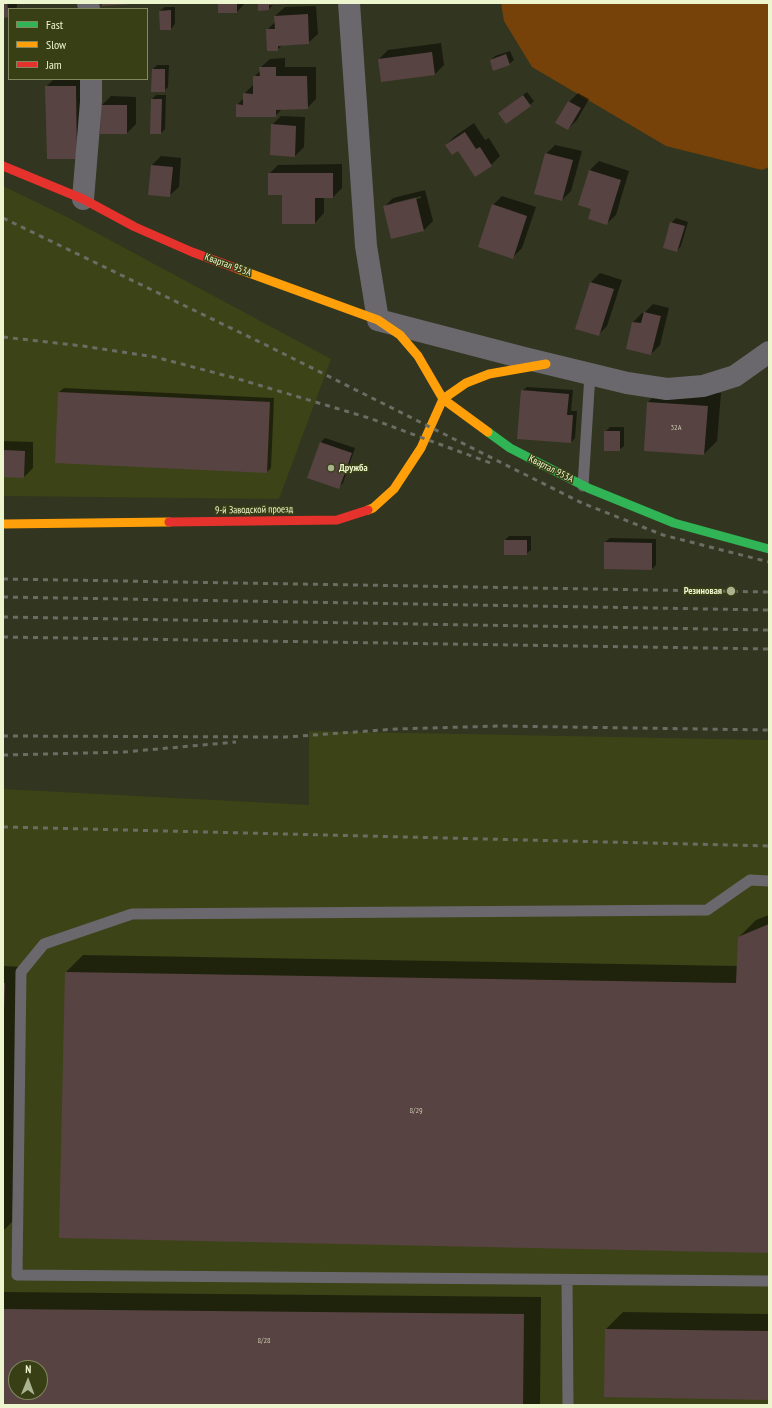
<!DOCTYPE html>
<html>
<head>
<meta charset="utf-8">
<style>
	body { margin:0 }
	#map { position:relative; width:772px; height:1408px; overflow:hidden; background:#32351f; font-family:"PT Sans Narrow",sans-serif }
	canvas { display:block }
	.frame { position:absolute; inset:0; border:4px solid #ecf5cd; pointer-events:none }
	.legend { position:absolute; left:8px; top:8px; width:140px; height:72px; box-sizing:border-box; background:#393f15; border:1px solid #81885f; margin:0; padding:5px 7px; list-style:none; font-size:12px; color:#ecf5cd }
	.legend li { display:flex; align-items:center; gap:8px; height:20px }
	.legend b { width:20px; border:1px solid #81885f }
	.north { position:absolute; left:8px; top:1360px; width:40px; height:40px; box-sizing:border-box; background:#393f15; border:1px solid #81885f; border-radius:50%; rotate:1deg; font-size:11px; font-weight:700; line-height:16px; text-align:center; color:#ecf5cd }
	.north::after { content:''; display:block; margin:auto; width:14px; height:18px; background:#abb290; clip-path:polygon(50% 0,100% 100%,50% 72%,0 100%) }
</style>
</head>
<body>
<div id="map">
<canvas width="772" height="1408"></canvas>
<div class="frame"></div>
<ul class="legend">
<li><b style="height:5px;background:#30b455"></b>Fast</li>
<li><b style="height:5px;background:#ff9f0a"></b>Slow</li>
<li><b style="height:5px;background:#e5322d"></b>Jam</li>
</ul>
<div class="north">N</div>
</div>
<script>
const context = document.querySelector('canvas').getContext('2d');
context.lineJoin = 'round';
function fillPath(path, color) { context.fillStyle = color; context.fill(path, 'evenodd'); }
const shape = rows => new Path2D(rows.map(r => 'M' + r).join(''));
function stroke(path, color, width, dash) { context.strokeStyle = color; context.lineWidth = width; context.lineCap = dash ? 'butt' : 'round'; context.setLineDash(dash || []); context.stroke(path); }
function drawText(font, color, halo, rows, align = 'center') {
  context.font = font + ' "PT Sans Narrow",sans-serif'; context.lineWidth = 3; context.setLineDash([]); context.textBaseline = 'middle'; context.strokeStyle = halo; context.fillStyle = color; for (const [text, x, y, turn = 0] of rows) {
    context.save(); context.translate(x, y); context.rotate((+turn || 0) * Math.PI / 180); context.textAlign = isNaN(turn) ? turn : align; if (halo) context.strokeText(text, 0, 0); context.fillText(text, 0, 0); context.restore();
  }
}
fillPath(shape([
	[3,186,67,217,331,359,279,499,3,496],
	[309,731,769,740,769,1405,3,1405,3,789,309,805],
	[16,1368,40,1368,40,1392,16,1392]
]), '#3c4317');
fillPath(shape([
	[501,3,769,3,769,167,762,170,666,146,532,67,504,21]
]), '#76420a');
fillPath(shape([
	[3,3,17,3,17,7,15,9,9,9,9,15,3,17],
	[219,3,245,3,237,12],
	[259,3,293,3,274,4,269,9],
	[316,6,318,34,308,43,283,44,277,50,267,30,276,21,275,16,285,7],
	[165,7,175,7,175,24,171,29,160,11],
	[56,8,85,8,85,9,56,9],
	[441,43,444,65,435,74,382,81,379,59,388,50],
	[510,51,514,60,509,64,491,60,495,56],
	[285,58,285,67,316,67,316,99,307,108,283,108,275,116,237,105,244,98,244,94,253,85,254,85,254,77,260,71,260,68,270,59],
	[157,65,169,65,168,87,164,91,152,91,153,69],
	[54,79,85,79,77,158,46,87],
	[527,92,534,101,530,105,499,113],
	[578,93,589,99,577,120,568,129,569,102],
	[156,95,166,95,165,129,161,133,151,133,152,99],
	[111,96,136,97,136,124,127,133,102,105],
	[281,116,305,117,304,147,295,156,272,125],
	[474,123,485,140,489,138,500,156,491,165,475,175,459,150,446,145,455,136],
	[555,145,582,151,571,191,562,200,546,154],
	[161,156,181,158,179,187,169,196,152,165],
	[599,161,629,171,616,215,606,224,593,208,590,170],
	[342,164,342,188,333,197,324,197,324,213,315,223,283,194,269,174,278,165],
	[425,190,433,221,424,230,384,207,393,198],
	[421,196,421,198,393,205,393,203],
	[502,196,536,207,522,248,513,257,493,205],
	[676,218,688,222,681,246,677,251,671,223],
	[600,273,622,280,607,326,598,335,576,328,591,282],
	[653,304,669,308,660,345,651,354,627,348,633,322,642,313,644,313],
	[527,387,573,390,571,411,577,411,575,438,571,442,522,391],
	[64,388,274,398,271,468,267,472,59,392],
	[661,389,721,393,717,441,704,454,648,402],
	[610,427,624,427,624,446,619,450,605,432],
	[325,438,355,448,343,483,339,487,321,442],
	[3,441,33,442,33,468,24,477,3,476],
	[509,536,531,536,531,550,526,554,505,540],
	[610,538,656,539,656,565,652,569,605,542],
	[769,915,769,1252,66,972,83,955,738,966,739,937,756,920],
	[3,966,22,967,12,1222,3,1231],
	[3,1292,541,1297,540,1405,3,1405],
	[16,1368,40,1368,40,1392,16,1392],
	[623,1312,769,1314,769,1399,606,1329]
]), '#0007');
fillPath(shape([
	[3,3,7,3,9,17,3,18],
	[102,3,131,3,131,4,102,6],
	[218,3,237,3,237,13,218,13],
	[258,3,290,3,290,4,269,5,269,10,258,11],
	[171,10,171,30,160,30,159,11],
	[308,14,309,44,278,46,278,51,267,51,266,29,275,29,274,16],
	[432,52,435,75,381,82,378,59],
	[506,54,510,65,493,71,490,60],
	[259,67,276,67,276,76,307,76,308,109,276,110,276,117,236,117,236,104,243,105,243,93,253,94,253,76,260,76],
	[152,69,165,69,165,92,151,92],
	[45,86,76,86,77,159,47,159],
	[523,95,531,106,506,124,498,113],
	[151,99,162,99,161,134,150,134],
	[568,101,581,108,568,130,555,123],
	[101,105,127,105,127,134,100,134],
	[271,124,296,126,295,157,270,155],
	[465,132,476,149,480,147,492,166,475,177,458,151,452,155,445,145],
	[545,153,573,160,562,201,534,194],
	[151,165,173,167,170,197,148,195],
	[589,170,621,180,607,225,588,219,591,209,578,205],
	[268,173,333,173,333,198,315,198,315,224,282,224,282,195,268,195],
	[416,198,424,231,391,239,383,206],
	[492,204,527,216,513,259,478,247],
	[670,222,685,226,677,252,663,248],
	[590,282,614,289,599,336,575,329],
	[644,312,661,316,651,355,626,349,632,322,641,323],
	[521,390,569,394,567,415,573,415,571,443,517,439],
	[58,392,270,402,267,473,55,463],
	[647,402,708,406,704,455,644,451],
	[604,431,620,431,620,451,604,451],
	[320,442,352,453,339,489,307,478],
	[3,450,25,451,24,478,3,477],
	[504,540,527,540,527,555,504,555],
	[604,542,652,543,652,570,604,569],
	[769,924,769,1253,59,1238,65,972,736,983,738,937],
	[3,983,5,983,4,1011,3,1011],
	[3,1309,524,1314,523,1405,3,1405],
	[16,1368,40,1368,40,1392,16,1392],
	[605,1329,769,1331,769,1400,604,1397]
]), '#584343');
stroke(shape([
	[583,486,590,374],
	[769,881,750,880,707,910,132,914,44,944,21,972,17,1275,769,1281],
	[567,1280,568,1405]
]), '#6a686d', 11);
stroke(shape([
	[88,3,89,9],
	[349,3,366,246,378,320,524,358,590,374,627,383,667,389,703,386,735,376,769,352],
	[83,199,91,102,91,79]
]), '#6a686d', 22);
stroke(shape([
	[488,432,510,448,588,488,674,523,769,549]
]), '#30b455', 9);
stroke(shape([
	[238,269,378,320,400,335,418,356,443,399,488,432],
	[368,510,373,508,394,489,421,448,443,399,466,383,489,374,546,364],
	[3,524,169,522]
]), '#ff9f0a', 9);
stroke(shape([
	[3,166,83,199,135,227,192,252,238,269],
	[169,522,337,520,368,510]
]), '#e5322d', 9);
stroke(shape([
	[3,218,268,346,582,503,663,535,769,562],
	[3,337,83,346,155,357,235,378,369,418,493,464],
	[3,579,769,592],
	[3,597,769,610],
	[3,617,769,630],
	[3,637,769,649],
	[3,736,286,737,396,729,500,726,769,730],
	[3,755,124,752,236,742],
	[3,827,769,846]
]), '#6b6c64', 3, [5, 5]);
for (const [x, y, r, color] of [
	[331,468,4,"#abb290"],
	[731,591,5,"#abb290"]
]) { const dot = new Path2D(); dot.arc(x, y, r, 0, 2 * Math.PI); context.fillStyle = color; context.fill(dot); stroke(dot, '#393f15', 1.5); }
drawText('8px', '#c7c8aa', null, [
	["32A",676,428],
	["8/29",416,1111],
	["8/28",264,1341]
]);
drawText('10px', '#ecf5cd', '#393f15', [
	["Квартал 953А",228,265,20],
	["Квартал 953А",551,469,27],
	["9-й Заводской проезд",254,510,-1]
]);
drawText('bold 10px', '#ecf5cd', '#393f15', [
	["Дружба",339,468],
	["Резиновая",722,591,"right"]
], 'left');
</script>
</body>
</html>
